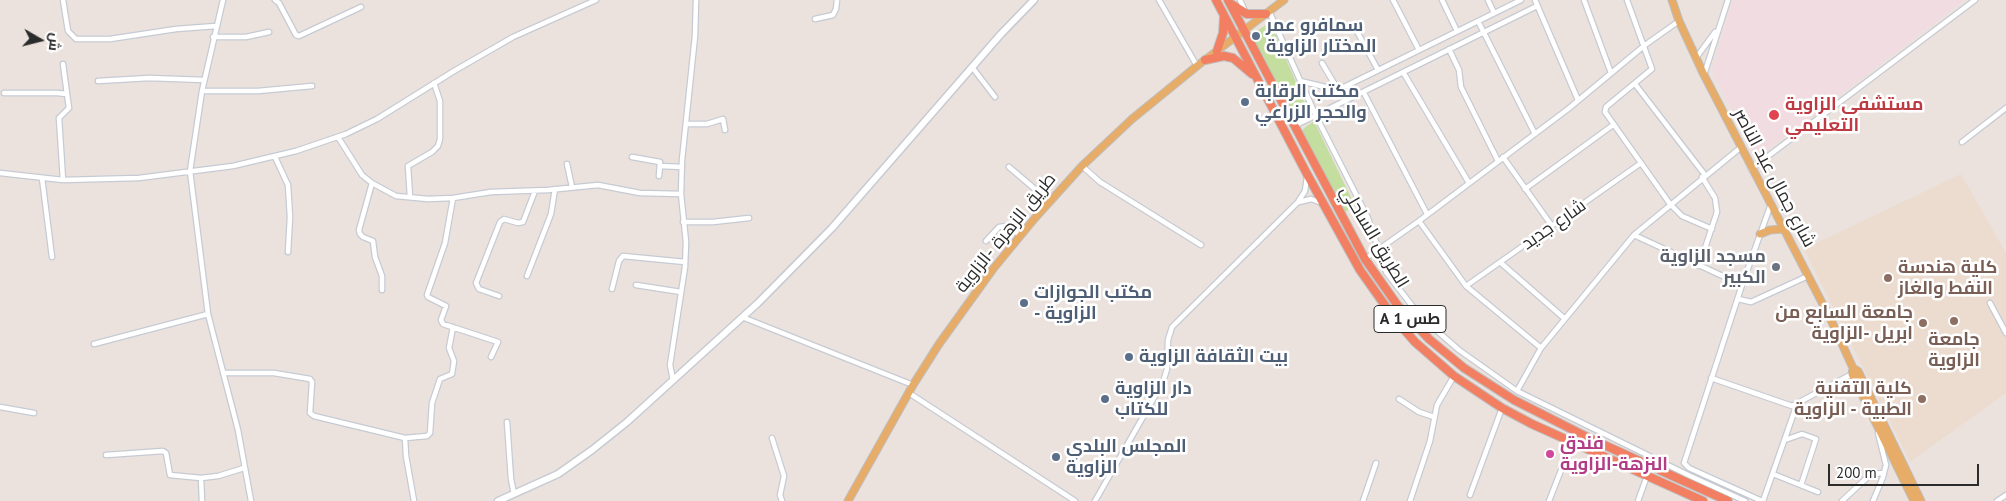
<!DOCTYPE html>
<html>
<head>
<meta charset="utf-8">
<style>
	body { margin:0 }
	#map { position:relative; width:2006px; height:501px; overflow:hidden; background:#ebe2de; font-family:"PT Sans",Cairo,sans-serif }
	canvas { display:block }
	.north { position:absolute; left:15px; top:15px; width:50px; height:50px; -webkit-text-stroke:4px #fff; paint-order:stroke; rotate:98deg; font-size:14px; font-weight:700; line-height:20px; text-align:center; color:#2b2b2b }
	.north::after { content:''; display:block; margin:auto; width:18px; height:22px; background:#2b2b2b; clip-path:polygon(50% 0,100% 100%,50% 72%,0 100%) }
	.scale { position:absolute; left:1828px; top:464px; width:151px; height:22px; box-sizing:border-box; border:2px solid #2b2b2b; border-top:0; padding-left:6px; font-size:15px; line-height:18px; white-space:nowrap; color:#2b2b2b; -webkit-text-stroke:4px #fff; paint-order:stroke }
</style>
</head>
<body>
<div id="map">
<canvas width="2006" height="501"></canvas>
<div class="north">ش</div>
<div class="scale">200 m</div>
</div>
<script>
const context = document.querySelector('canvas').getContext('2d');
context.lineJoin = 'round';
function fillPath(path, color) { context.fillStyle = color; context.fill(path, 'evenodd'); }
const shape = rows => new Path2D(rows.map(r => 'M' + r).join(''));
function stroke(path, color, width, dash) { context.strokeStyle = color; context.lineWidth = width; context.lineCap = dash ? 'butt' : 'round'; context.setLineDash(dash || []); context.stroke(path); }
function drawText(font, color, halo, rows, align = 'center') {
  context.font = font + ' "PT Sans",Cairo,sans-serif'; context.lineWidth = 5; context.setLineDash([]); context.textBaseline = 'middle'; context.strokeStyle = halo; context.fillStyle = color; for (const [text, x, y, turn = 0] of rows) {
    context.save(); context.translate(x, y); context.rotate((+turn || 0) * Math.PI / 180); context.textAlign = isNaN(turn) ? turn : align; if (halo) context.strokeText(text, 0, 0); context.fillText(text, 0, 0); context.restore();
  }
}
fillPath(shape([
	[1961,174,2006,253,2006,393,1910,462,1804,249]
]), '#ecdccf');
fillPath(shape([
	[1732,0,1965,0,1757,158,1712,72]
]), '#f1dce2');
fillPath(shape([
	[1269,23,1271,24,1310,115,1298,120,1295,120,1251,38,1252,34],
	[1314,121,1355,206,1343,213,1302,134,1303,129]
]), '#c3de9e');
const street = shape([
	[63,0,68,31,76,39,110,39,176,29,216,26],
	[223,0,202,91,190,171,208,314,238,430,251,501],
	[275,0,279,3,296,35,299,36,361,7],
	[1159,0,1197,66],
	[1240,0,1245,11],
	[1393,0,1419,50],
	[1442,0,1457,31],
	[1488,0,1494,13],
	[1535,0,1578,100],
	[1584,0,1611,73],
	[1627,0,1652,69,1606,107,1605,112,1670,204,1682,216,1712,229],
	[1269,11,1316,116,1368,218,1386,272,1420,316,1459,350,1517,391,1688,475,1745,501],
	[815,19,833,15,836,9,837,0],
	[1478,21,1535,134],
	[1354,26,1378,70],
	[213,37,246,37,269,32],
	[1449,49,1459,70,1461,87,1498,161],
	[1696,58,1715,32],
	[1322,63,1338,90],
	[63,64,67,94],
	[972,67,995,97],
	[1403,72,1469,183],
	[1704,75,1728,0],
	[98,81,149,78,204,80],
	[1300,81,1338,90,1521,0],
	[1635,84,1705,175],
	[202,91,258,91,312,86],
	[4,93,57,93,67,94,69,108,59,118,63,180],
	[1364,93,1427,214],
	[687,124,707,124,723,119,725,130],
	[1294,126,1537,6],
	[338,137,362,175,372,183,396,196,428,199,453,198,491,192,548,190,598,185,640,193,681,194],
	[1962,142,2006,108],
	[275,157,288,185,290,217,288,252],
	[632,157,660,162,659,176,660,166,682,167],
	[1503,157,1552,226],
	[567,164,572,187],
	[1082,166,1100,182,1201,245],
	[1009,167,1049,201],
	[1751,169,1975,0],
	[0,173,63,180,139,178,233,166,296,151,346,134,377,119,454,71,513,37,596,0],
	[42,178,52,257],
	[372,183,359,230,360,234,363,237,373,241,375,257,382,276,382,290],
	[1525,189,1613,125],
	[410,197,408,166,432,152,438,146,440,139,440,101,434,83],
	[453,198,445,243,427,295,428,297,446,306,441,320,443,324,498,342,491,357],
	[1299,202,1311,199,1322,203],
	[1419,221,1466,286,1541,348],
	[683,222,713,222,749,218],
	[1634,235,1742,285],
	[986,241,999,227,1006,226,1020,235],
	[1365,259,1419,221,1568,109,1645,45,1679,21],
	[1501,263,1565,319],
	[1699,266,1717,212,1715,198,1702,177],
	[527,276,551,214,555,189],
	[636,285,681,292],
	[1466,286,1641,163],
	[612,289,619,261,623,256,685,262],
	[499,296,479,289,476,283,500,222,504,219,518,223,523,222,535,191],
	[1738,299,1751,302,1808,276],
	[1990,303,2006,333],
	[742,317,913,385],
	[94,344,208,314],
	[223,373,274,373,310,379,312,382,310,413,314,416,405,438,427,436,430,433,432,403,440,379,452,374,454,361,449,348,453,327],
	[1711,378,1792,406,1852,374],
	[673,380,670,365,685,267,686,242,681,194,682,160,695,36,696,0],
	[1517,391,1541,348,1634,235,1740,148],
	[909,393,1075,501],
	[1399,399,1419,412,1434,417],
	[0,407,34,413],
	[507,422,511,479,514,494],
	[405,438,406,456,414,501],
	[772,438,784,476,780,495,782,501],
	[1785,440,1802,434,1816,439,1801,485],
	[106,455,163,451,166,453,170,475,201,478],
	[1773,474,1818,492],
	[1470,495,1502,408],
	[202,501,201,478,218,476,244,468],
	[1095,501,1163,382,1167,369,1168,340,1172,327,1298,202,1305,191,1307,177],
	[1363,501,1376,463],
	[1410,501,1430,441,1437,405,1454,376],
	[1549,501,1572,442],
	[1638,501,1647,476],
	[1762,501,1689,468,1684,463,1742,285,1771,204],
	[1763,501,1797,404],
	[1842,501,1871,474,1884,473],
	[1873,501,1883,477,1886,465,1878,433],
	[1997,501,2006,495]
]);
const secondary = shape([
	[498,501,558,474,592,450,627,422,758,303,832,228,1001,34,1034,0]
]);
const primary = shape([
	[1672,0,1679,21,1704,75,1831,320,1853,368,1852,374,1914,501],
	[1760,234,1770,230,1783,229],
	[1853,368,1858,371,1921,501],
	[848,501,913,385,939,344,993,269,1035,218,1082,166,1132,119,1197,66,1284,0]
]);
const highway = shape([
	[1216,0,1307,174,1360,270,1394,318,1415,342,1454,376,1502,408,1532,424,1703,501],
	[1228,0,1365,259,1398,306,1429,339,1464,368,1514,400,1591,439,1728,501],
	[1231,4,1247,14,1266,14],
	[1217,51,1223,33,1224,16],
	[1205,60,1224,56,1233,58,1252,74]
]);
stroke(street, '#c6cbd3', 7);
stroke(secondary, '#c6cbd3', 9);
stroke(primary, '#bfbfbf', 9);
stroke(highway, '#bfbfbf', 10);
stroke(street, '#fff', 4.5);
stroke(secondary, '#fff', 6);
stroke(primary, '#e6ac68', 7);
stroke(highway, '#f27f62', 8);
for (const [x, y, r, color] of [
	[1256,36,5,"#5c6f8a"],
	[1245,102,5,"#5c6f8a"],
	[1774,115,6,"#e0444e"],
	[1776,267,5,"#6b7280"],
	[1888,278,5,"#8d6e63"],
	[1024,303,5,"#5c6f8a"],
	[1954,321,5,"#8d6e63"],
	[1923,323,5,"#8d6e63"],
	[1129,357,5,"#5c6f8a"],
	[1105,399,5,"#5c6f8a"],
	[1922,399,5,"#8d6e63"],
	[1550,454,5,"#d1479c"],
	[1056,457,5,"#5c6f8a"]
]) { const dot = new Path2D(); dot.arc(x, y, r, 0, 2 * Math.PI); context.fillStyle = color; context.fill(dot); stroke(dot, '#fff', 2); }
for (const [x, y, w] of [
	[1410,319,72]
]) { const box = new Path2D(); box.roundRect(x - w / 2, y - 13.5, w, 27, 4); context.fillStyle = '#fff'; context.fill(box); stroke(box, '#2b2b2b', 1); }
drawText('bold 16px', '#2b2b2b', null, [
	["A 1 طس",1410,319]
]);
drawText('bold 18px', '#4e5e75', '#fff', [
	["سمافرو عمر",1266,26],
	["المختار الزاوية",1266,47],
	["مكتب الرقابة",1255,92],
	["والحجر الزراعي",1255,113],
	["مكتب الجوازات",1034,293],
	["- الزاوية",1034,314],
	["بيت الثقافة الزاوية",1139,357],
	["دار الزاوية",1115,389],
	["للكتاب",1115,410],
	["المجلس البلدي",1066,447],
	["الزاوية",1066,468]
], 'left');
drawText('bold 18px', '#be3a42', '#fff', [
	["مستشفى الزاوية",1785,105],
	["التعليمي",1785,126]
], 'left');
drawText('18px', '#2b2b2b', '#fff', [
	["شارع جمال عبد الناصر",1774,178,62],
	["شارع جديد",1554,225,-35],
	["طريق الزهرة -الزاوية",1006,233,-51],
	["الطريق الساحلي",1374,237,59]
]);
drawText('bold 18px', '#5b616d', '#fff', [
	["مسجد الزاوية",1766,257],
	["الكبير",1766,278]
], 'right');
drawText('bold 18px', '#785e54', '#fff', [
	["كلية هندسة",1898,268,"left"],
	["النفط والغاز",1898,289,"left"],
	["جامعة السابع من",1913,313],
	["ابريل -الزاوية",1913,334],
	["جامعة",1954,340,"center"],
	["الزاوية",1954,361,"center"],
	["كلية التقنية",1912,389],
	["الطبية - الزاوية",1912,410]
], 'right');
drawText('bold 18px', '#b23c85', '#fff', [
	["فندق",1560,444],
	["النزهة-الزاوية",1560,465]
], 'left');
</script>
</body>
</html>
